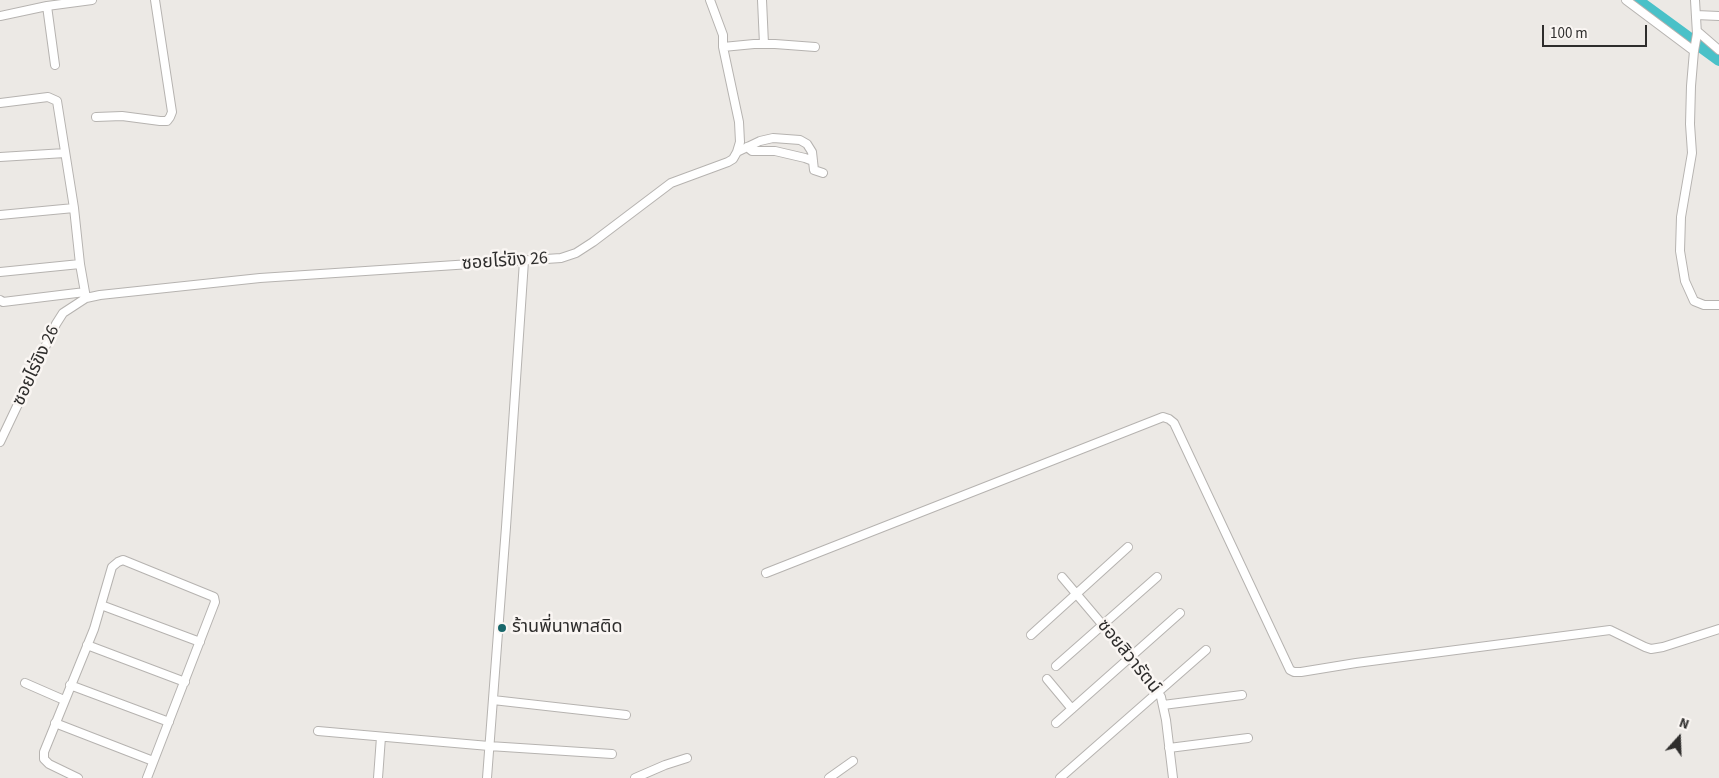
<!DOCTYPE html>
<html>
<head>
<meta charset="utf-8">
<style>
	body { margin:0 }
	#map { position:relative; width:1719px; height:778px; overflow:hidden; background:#ece9e5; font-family:"Source Sans 3",sans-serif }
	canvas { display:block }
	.north { position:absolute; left:1654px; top:713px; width:50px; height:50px; -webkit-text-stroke:4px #faf6f3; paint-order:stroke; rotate:20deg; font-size:14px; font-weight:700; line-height:20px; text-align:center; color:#2e2d2c }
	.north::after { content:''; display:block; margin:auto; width:18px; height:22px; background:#2e2d2c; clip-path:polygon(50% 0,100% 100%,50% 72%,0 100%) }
	.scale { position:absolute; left:1542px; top:25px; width:105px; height:22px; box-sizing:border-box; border:2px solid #2e2d2c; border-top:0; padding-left:6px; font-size:15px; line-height:18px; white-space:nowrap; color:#2e2d2c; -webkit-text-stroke:4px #faf6f3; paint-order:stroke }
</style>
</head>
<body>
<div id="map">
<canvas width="1719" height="778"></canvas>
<div class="north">N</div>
<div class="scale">100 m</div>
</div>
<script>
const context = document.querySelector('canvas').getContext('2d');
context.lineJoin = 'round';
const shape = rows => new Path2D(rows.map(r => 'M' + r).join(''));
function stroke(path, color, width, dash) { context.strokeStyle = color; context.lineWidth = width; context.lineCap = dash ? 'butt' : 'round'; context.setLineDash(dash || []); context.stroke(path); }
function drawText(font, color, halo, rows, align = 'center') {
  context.font = font + ' "Source Sans 3","Noto Sans Thai",sans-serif'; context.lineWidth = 5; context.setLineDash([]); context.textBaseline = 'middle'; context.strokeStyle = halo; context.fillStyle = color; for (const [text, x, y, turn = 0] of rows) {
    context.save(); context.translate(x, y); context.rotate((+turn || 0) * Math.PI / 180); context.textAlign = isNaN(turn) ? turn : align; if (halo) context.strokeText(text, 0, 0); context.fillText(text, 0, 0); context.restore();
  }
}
stroke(shape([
	[1637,0,1719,60]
]), '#4ac1c8', 12);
const minor = shape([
	[762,0,764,44],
	[1626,0,1694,51],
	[1695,0,1697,34,1694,51,1691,86,1690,124,1692,153,1681,217,1680,251,1685,281,1694,301,1704,305,1719,305],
	[47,6,55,65],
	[1696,15,1719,16],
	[0,16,47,6,92,0],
	[1697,31,1719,50],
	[723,47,754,44,775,44,815,47],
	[0,103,48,97,57,101,74,208,80,264,86,298],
	[96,117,122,116,160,121,167,121,170,117,172,112,155,0],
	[747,147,752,151,775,151,805,158,813,161],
	[737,152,760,141,773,138,800,140,807,144,812,152,814,170,823,173],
	[0,157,65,153],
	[0,215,74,208],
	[0,272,80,264],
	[0,300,3,302,85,292],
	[0,442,56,324,63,313,86,298,100,295,260,278,561,258,576,253,593,242,671,183,728,162,733,159,737,152,740,142,739,122,723,47,723,35,710,0],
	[766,573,1163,417,1169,419,1174,423,1290,670,1294,672,1301,672,1356,663,1610,630,1645,647,1651,649,1663,647,1719,629],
	[1062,577,1151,682,1161,697,1166,720,1173,778],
	[101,605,200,642],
	[1031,635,1128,547],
	[87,645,185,682],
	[1056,666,1157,577],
	[1047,679,1072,709],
	[25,683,64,700],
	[70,685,169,722],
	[493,700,626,715],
	[1163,705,1242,695],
	[55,723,153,761],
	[1056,723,1180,613],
	[318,731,489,746,612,754],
	[1169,748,1248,738],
	[78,778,49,764,44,759,44,752,94,629,112,567,118,562,123,560,209,595,214,597,215,602,147,778],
	[378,778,381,737],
	[487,778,506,527,524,261],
	[635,778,665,765,687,758],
	[829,778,853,761],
	[1060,778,1206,650]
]);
stroke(minor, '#b6b3b0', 10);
stroke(minor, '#fff', 8);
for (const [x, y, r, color] of [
	[502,628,5,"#17666a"]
]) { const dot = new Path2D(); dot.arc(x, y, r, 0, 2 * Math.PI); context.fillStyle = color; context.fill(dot); stroke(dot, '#faf6f3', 2); }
drawText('18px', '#2e2d2c', '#faf6f3', [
	["ซอยไร่ขิง 26",505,262,-4],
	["ซอยไร่ขิง 26",37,366,-65],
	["ซอยสิวารัตน์",1128,657,51]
]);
drawText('18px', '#2e2d2c', '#faf6f3', [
	["ร้านพี่นาพาสติด",512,628]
], 'left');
</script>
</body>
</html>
